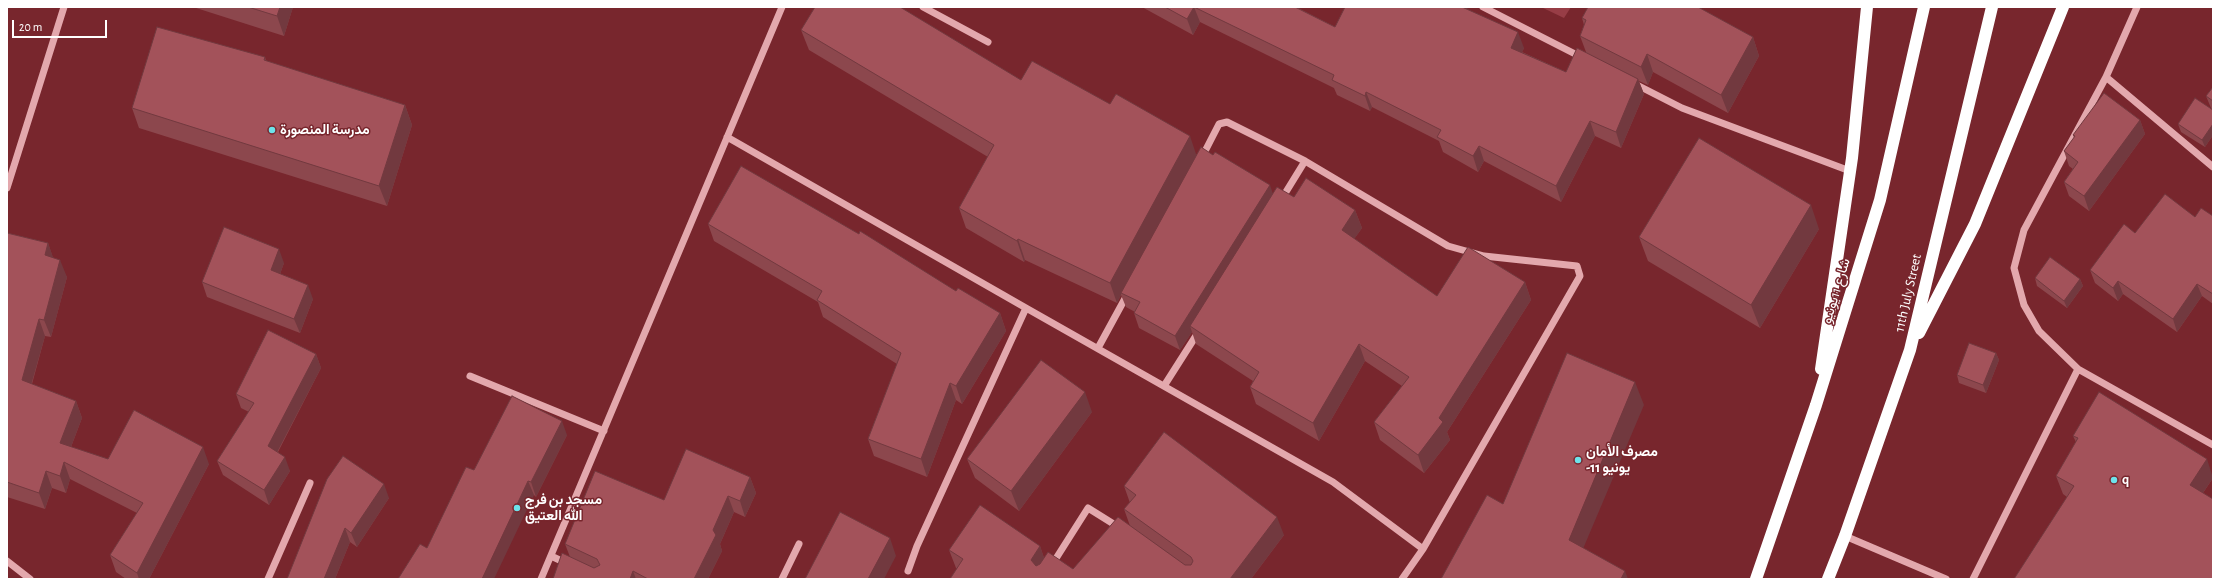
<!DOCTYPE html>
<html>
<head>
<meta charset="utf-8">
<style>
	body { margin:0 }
	#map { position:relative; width:2220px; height:586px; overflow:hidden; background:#78262d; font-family:"Alegreya Sans",sans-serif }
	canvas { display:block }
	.frame { position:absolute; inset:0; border:8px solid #fff; pointer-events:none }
	.scale { position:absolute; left:12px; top:20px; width:95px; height:18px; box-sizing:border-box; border:2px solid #fff; border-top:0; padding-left:5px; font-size:12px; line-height:14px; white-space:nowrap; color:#fff; -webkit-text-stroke:3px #78262d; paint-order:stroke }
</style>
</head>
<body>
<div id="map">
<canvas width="2220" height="586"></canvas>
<div class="frame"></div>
<div class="scale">20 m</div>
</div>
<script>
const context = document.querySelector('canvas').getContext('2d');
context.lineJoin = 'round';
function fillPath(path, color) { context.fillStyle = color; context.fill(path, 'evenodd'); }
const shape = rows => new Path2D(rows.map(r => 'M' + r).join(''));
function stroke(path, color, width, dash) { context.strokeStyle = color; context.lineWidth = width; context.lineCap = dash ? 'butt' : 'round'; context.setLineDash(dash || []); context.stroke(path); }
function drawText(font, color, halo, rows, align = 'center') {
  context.font = font + ' "Alegreya Sans",Vazirmatn,sans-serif'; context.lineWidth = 3; context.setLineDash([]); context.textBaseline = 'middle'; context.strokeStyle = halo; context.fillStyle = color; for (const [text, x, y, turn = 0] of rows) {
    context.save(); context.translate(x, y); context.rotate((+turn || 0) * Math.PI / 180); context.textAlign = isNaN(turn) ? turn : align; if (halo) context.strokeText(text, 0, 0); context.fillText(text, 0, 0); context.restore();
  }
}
fillPath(shape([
	[1541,7,1571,7,1564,18]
]), '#973d46');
stroke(shape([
	[923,7,988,42],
	[1483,7,1581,57],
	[2106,77,2213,167],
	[1633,83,1682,108,1850,171],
	[727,137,1026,308,917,546,908,571],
	[1201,159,1219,124,1227,122,1305,161,1448,246,1484,256,1577,266,1580,276,1423,549,1402,579],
	[7,188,64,7],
	[1281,200,1305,161],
	[1026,308,1333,482,1423,549],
	[1098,348,1128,293],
	[2078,369,2213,445],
	[470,376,604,431],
	[1164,386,1199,331],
	[1845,536,1946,579],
	[551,556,568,564],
	[7,561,30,579],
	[268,579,310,483],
	[541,579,782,7],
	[782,579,799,544],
	[1043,579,1088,508,1120,528],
	[1973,579,2078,369,2039,331,2024,305,2014,268,2024,230,2106,77,2137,7]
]), '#e3a8ad', 7);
stroke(shape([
	[1919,333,1975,224,2063,7],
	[1821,369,1852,158,1867,7],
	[1756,579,1816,405,1880,200,1924,7],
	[1828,579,1845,536,1910,350,1992,7]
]), '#fff', 12);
fillPath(shape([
	[193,7,293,7,284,36],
	[1142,7,1298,7,1298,8,1335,27,1468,10,1524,48,1522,52,1566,72,1586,52,1580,36,1584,25,1582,18,1753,37,1759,56,1728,113,1653,72,1648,85,1639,81,1644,94,1621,148,1595,136,1561,202,1484,161,1478,172,1443,152,1439,141,1372,107,1370,111,1337,95,1334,88,1200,22,1193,35],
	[801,30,1021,80,1197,155,1273,194,1294,197,1355,210,1362,228,1354,239,1437,296,1525,282,1531,300,1447,432,1450,440,1424,473,1380,440,1374,422,1402,386,1365,361,1319,441,1256,404,1250,387,1253,381,1196,344,1192,332,1180,350,1139,328,1134,313,1135,312,1126,307,1121,295,1117,303,1025,260,1024,262,966,228,959,208,988,157,809,50],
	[265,57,266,61,405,105,412,125,387,206,139,128,132,108],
	[2213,87,2213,135,2205,147,2181,132,2178,124,2211,108,2206,96],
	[2140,120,2145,134,2089,211,2069,196,2064,182,2073,169,2069,166,2064,151,2074,138,2073,135],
	[2213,216,2213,304,2202,296,2177,332,2123,294,2118,301,2095,283,2090,270,2135,233,2195,217],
	[708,224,956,291,1000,313,1006,331,962,404,956,400,927,477,874,456,868,439,897,364,823,317,818,302,714,241],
	[1819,229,1760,328,1648,261,1639,237],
	[7,233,48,243,53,258,67,277,51,337,45,336,32,384,76,401,82,418,71,447,108,459,209,464,149,579,126,579,116,572,110,555,137,513,70,479,66,493,52,488,45,509,7,497],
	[284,263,280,274,313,299,300,333,207,297,202,282],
	[2035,278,2080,279,2083,286,2067,308,2037,286],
	[1996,353,1999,360,1986,393,1959,383,1957,375],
	[316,354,321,368,278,452,290,471,269,505,223,475,217,461,249,412,241,408,236,394],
	[1092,412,1019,511,975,478,967,459],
	[567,435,536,497,534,495,427,548,474,470],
	[2073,436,2213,478,2203,493,2067,497,2063,494,2056,476,2076,442],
	[750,477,756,493,745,517,734,512,720,544,722,551,708,579,553,579,570,557,565,544,664,500],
	[327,479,389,498,357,547,350,542,335,579],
	[1124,486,1284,535,1251,579,956,568,949,550,1040,546,1044,558,1073,569,1130,526,1124,509,1130,503]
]), '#8c474d');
fillPath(shape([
	[280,7,293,7,284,36,277,16],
	[1194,7,1200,22,1193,35,1187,19],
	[1462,7,1467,7,1470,16],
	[1518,32,1524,48,1517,63,1511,48],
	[1753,37,1759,56,1728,113,1721,95],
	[1647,54,1653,72,1648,85,1641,67],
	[1638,79,1644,94,1621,148,1616,132],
	[1366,92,1372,107,1370,111,1365,96],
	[405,105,412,125,387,206,379,186],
	[2140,120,2145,134,2089,211,2084,196],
	[1590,121,1595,136,1561,202,1556,186],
	[2213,124,2213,135,2205,147,2202,140],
	[1190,136,1197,157,1121,293,1121,295,1117,303,1110,283],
	[1479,146,1484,161,1478,172,1473,156],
	[1270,185,1275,200,1190,326,1192,332,1180,350,1175,336],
	[1811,205,1819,229,1760,328,1751,305],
	[1355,210,1362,228,1348,248,1342,230],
	[1018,239,1025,260,1024,262,1017,241],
	[48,243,54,260,45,255],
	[279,249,284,263,276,285,271,270],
	[60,260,67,277,51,337,44,320],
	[2080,279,2083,286,2067,308,2064,301],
	[2118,281,2123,294,2118,301,2113,288],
	[1525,282,1531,300,1447,432,1450,440,1424,473,1418,455,1439,418],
	[2197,284,2202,296,2177,332,2173,319],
	[308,285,313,299,300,333,294,319],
	[1000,313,1006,331,962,404,956,386],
	[39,319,45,336,28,396,22,380],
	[1359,344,1365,361,1319,441,1313,423],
	[1996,353,1999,360,1986,393,1983,385],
	[316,354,321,368,273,460,268,446],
	[1635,382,1644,405,1577,563,1569,540],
	[950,383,956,400,927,477,921,459],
	[1085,392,1092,412,1019,511,1011,491],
	[76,401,82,418,66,460,60,443],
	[562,421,567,435,536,497,531,482],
	[203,447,209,464,149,579,139,579,137,573],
	[285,457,290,471,269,505,264,490],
	[2207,459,2213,478,2196,503,2190,485],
	[64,462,70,479,66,493,60,476],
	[46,471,52,488,45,509,39,493],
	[750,477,756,493,745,517,740,501],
	[528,481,534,495,494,579,482,579],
	[384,484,389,498,357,547,351,533],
	[728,496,734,512,720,544,722,551,708,579,694,579,713,530],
	[1277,517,1284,535,1251,579,1230,579],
	[345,528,350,542,335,579,324,579],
	[890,538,896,556,884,579,868,579],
	[1040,546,1046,564,1038,578,1031,560],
	[633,571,636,579,630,579],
	[1625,571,1628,579,1621,579]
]), '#72393f');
const building = shape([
	[248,7,280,7,277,16,248,7],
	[815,7,900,7,1021,80,1032,61,1110,104,1116,94,1190,136,1110,283,1018,239,1017,241,959,208,994,145,801,30,815,7],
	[1165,7,1194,7,1187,19,1165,7],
	[1194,7,1295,7,1335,27,1345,7,1462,7,1518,32,1511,48,1566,72,1577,48,1638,79,1616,132,1590,121,1556,186,1479,146,1473,156,1437,137,1441,130,1366,92,1365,96,1332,80,1334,75,1194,7],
	[1588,7,1698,7,1753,37,1721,95,1647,54,1641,67,1580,36,1586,20,1582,18,1588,7],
	[157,27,265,57,264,60,405,105,379,186,132,108,157,27],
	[2213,87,2213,101,2206,96,2213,87],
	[2104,93,2140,120,2084,196,2064,182,2078,162,2064,151,2075,136,2073,135,2104,93],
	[2195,98,2213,110,2213,124,2202,140,2178,124,2195,98],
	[1699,138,1811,205,1751,305,1639,237,1699,138],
	[1201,147,1213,155,1215,152,1270,185,1175,336,1134,313,1140,302,1121,293,1201,147],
	[741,166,859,234,860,231,956,291,958,288,1000,313,956,386,950,383,921,459,868,439,901,353,817,300,822,291,708,224,741,166],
	[1306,178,1355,210,1342,230,1437,296,1468,247,1525,282,1439,418,1443,422,1418,455,1374,422,1409,377,1359,344,1313,423,1250,387,1259,372,1190,326,1277,187,1294,197,1306,178],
	[2165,194,2195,217,2201,208,2213,216,2213,294,2197,284,2173,319,2118,281,2113,288,2090,270,2124,224,2135,233,2165,194],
	[224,227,279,249,271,270,308,285,294,319,202,282,224,227],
	[7,233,48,243,45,255,60,260,44,320,39,319,22,380,76,401,60,443,108,459,134,410,203,447,137,573,110,555,143,503,64,462,60,476,46,471,39,493,7,482,7,233],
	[2050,257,2080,279,2064,301,2035,278,2050,257],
	[268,330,316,354,268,446,285,457,264,490,217,461,254,403,236,394,268,330],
	[1969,343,1996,353,1983,385,1957,375,1969,343],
	[1567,353,1635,382,1569,540,1625,571,1621,579,1441,579,1487,495,1503,504,1567,353],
	[1041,360,1085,392,1011,491,967,459,1041,360],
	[2099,392,2207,459,2190,485,2213,499,2213,579,2014,579,2074,486,2056,476,2078,438,2073,436,2099,392],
	[512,396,562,421,531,482,528,481,482,579,398,579,420,544,427,548,466,467,474,470,512,396],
	[1164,432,1277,517,1230,579,950,579,963,559,949,550,980,505,1040,546,1031,560,1036,566,1040,564,1048,552,1073,569,1118,517,1185,565,1191,565,1193,561,1191,557,1124,509,1136,495,1124,486,1164,432],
	[686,449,750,477,740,501,728,496,713,530,716,535,694,579,648,579,633,571,630,579,553,579,562,553,594,568,600,565,597,559,565,544,595,471,664,500,686,449],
	[343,456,384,484,351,533,345,528,324,579,287,579,327,479,343,456],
	[840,512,890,538,868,579,805,579,840,512]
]);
fillPath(building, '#a3525a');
stroke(building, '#72393f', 1);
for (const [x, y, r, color] of [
	[272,130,4,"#6de3eb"],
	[1578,460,4,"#6de3eb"],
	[2114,480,4,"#6de3eb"],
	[517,508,4,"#6de3eb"]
]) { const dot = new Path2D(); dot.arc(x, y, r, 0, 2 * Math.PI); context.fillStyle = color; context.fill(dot); stroke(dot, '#78262d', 1.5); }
drawText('bold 14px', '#fff', '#78262d', [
	["مدرسة المنصورة",280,130],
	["مصرف الأمان",1586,452],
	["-11 يونيو",1586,468],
	["q",2122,480],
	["مسجد بن فرج",525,500],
	["الله العتيق",525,516]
], 'left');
drawText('14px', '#fff', '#78262d', [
	["شارع 11يونيو",1836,291,-73],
	["11th July Street",1908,293,-77]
]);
</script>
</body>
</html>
